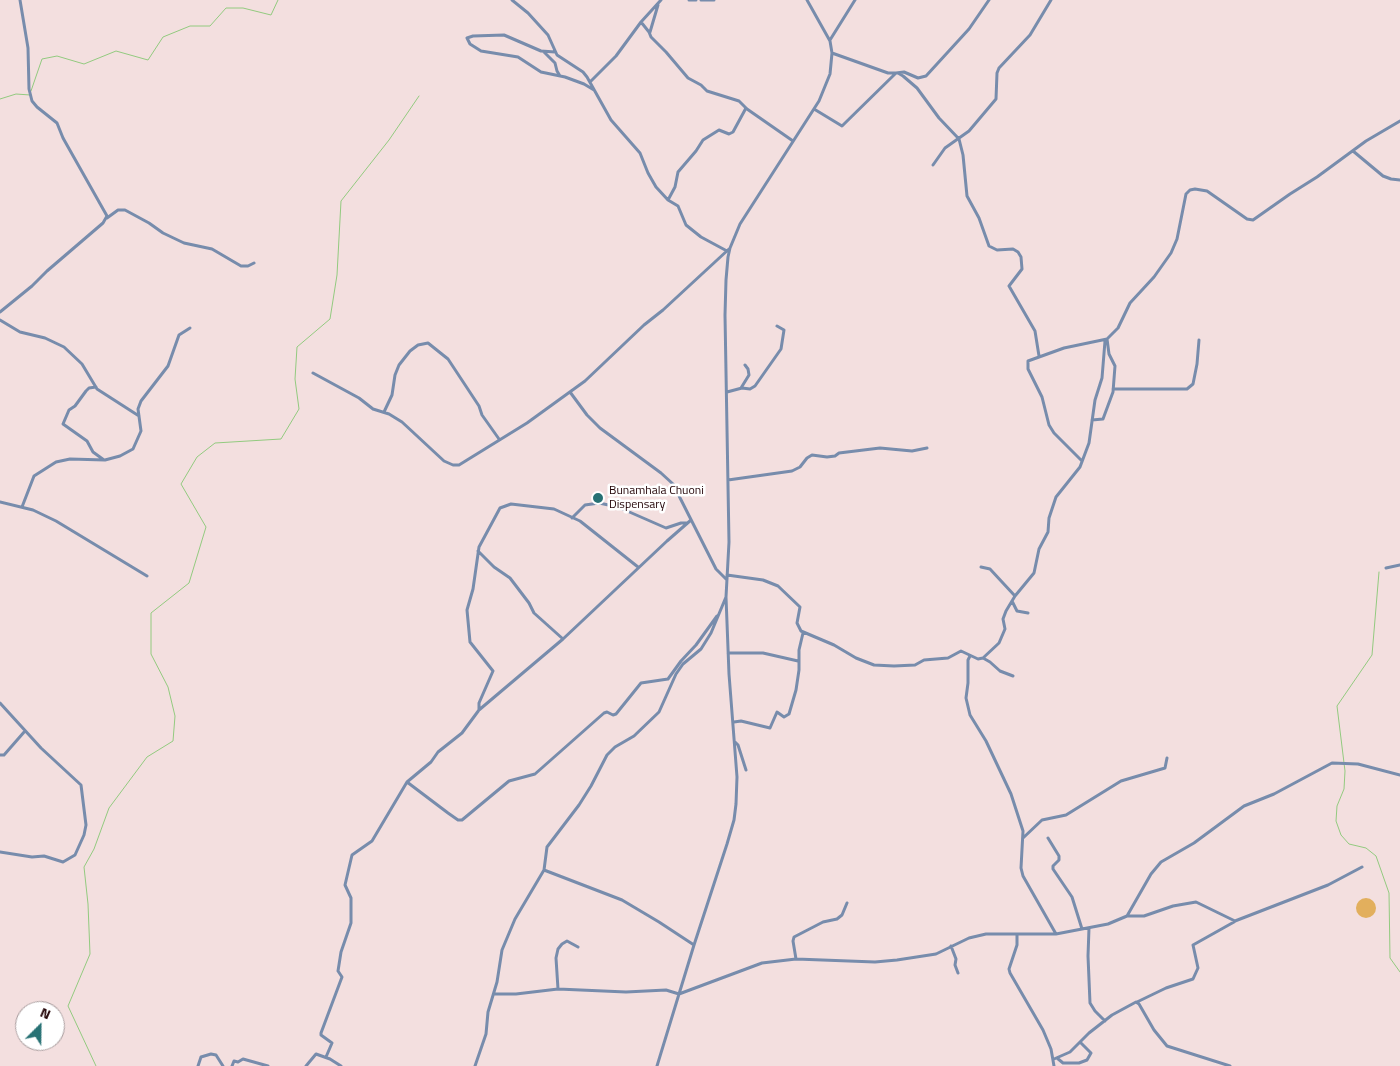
<!DOCTYPE html>
<html>
<head>
<meta charset="utf-8">
<style>
	body { margin:0 }
	#map { position:relative; width:1400px; height:1066px; overflow:hidden; background:#f3dfdf; font-family:"Titillium Web",sans-serif }
	canvas { display:block }
	.north { position:absolute; left:15px; top:1001px; width:50px; height:50px; box-sizing:border-box; background:#fff; border:1px solid #a79b9c; border-radius:50%; rotate:23deg; font-size:14px; font-weight:700; line-height:20px; text-align:center; color:#230407 }
	.north::after { content:''; display:block; margin:auto; width:18px; height:22px; background:#277174; clip-path:polygon(50% 0,100% 100%,50% 72%,0 100%) }
</style>
</head>
<body>
<div id="map">
<canvas width="1400" height="1066"></canvas>
<div class="north">N</div>
</div>
<script>
const context = document.querySelector('canvas').getContext('2d');
context.lineJoin = 'round';
function fillPath(path, color) { context.fillStyle = color; context.fill(path, 'evenodd'); }
const shape = rows => new Path2D(rows.map(r => 'M' + r).join(''));
function stroke(path, color, width, dash) { context.strokeStyle = color; context.lineWidth = width; context.lineCap = dash ? 'butt' : 'round'; context.setLineDash(dash || []); context.stroke(path); }
function drawText(font, color, halo, rows, align = 'center') {
  context.font = font + ' "Titillium Web",sans-serif'; context.lineWidth = 5; context.setLineDash([]); context.textBaseline = 'middle'; context.strokeStyle = halo; context.fillStyle = color; for (const [text, x, y, turn = 0] of rows) {
    context.save(); context.translate(x, y); context.rotate((+turn || 0) * Math.PI / 180); context.textAlign = isNaN(turn) ? turn : align; if (halo) context.strokeText(text, 0, 0); context.fillText(text, 0, 0); context.restore();
  }
}
fillPath(shape([
	'1356 908a10 10 0 1 1 20 0a10 10 0 1 1-20 0Z'
]), '#e2af5d');
stroke(shape([
	[31,91,42,59,57,56,84,64,116,51,148,60,163,37,190,26,210,26,226,8,243,8,271,15,278,0],
	[0,99,16,94,30,95],
	[1379,572,1372,655,1337,706,1345,771,1344,789,1337,806,1336,821,1341,835,1349,844,1366,848,1376,856,1389,893,1390,958,1400,972],
	[96,1066,68,1006,90,954,88,904,84,867,94,849,109,808,147,757,173,741,175,716,168,687,151,654,151,613,189,583,206,527,181,484,197,457,215,443,281,439,299,409,295,379,297,347,330,319,337,275,341,201,389,140,419,96]
]), '#92ca7f', 1);
stroke(shape([
	[512,0,528,13,548,35,557,55,583,72,587,77,611,120,640,153,648,173,656,187,668,200,678,206,686,225,701,237,727,251],
	[689,0,696,0],
	[701,0,714,0],
	[641,22,649,32,651,37,666,52,688,78,701,85,707,91,739,101,747,109,793,141],
	[650,32,658,5],
	[830,40,855,0],
	[543,51,555,63,557,71,560,76],
	[555,52,541,51,504,35,473,36,467,38,470,44,481,51,518,57,541,72,565,77,584,84,594,90],
	[832,53,888,73,898,73,903,76,917,88,939,118,959,139,963,155,967,196,979,218,989,246,997,250,1013,249,1018,252,1021,257,1022,269,1009,286,1035,331,1039,356],
	[590,82,616,56,641,22,661,0],
	[814,109,842,126,896,73,904,72,918,78,926,76,969,29,989,0],
	[1353,151,1383,176,1391,179,1400,180],
	[933,165,945,148,969,131,996,99,997,73,999,68,1030,35,1051,0],
	[668,200,675,187,678,172,696,151,703,140,719,130,729,134,733,132,746,108],
	[107,218,118,210,125,210,149,223,163,233,184,243,212,249,241,266,248,266,254,263],
	[0,312,32,286,47,271,103,223,107,216,63,138,57,123,37,107,32,101,29,89,28,48,20,0],
	[0,320,20,332,45,338,64,347,82,364,97,389,139,416],
	[313,373,359,398,373,409,389,414,402,422,444,461,453,465,459,465,527,423,585,381,644,325,663,310,729,249],
	[96,387,89,388,86,391,75,406,69,410,63,424,87,441,93,452,104,460],
	[741,388,749,375,748,369,745,365],
	[1113,389,1187,389,1193,384,1197,364,1199,340],
	[570,392,587,415,600,428,661,473,673,484,716,569,726,579],
	[727,392,742,388,750,389,755,386,781,349,784,330,777,326],
	[384,412,392,395,395,375,399,365,410,351,418,345,428,343,448,359,479,406,482,415,499,439],
	[1081,460,1054,433,1049,425,1042,397,1028,369,1028,361,1064,348,1107,339,1109,354,1115,366,1113,392,1103,419,1092,420],
	[728,480,792,471,800,467,807,458,812,455,827,457,835,456,839,453,880,448,912,451,927,448],
	[0,502,33,510,56,521,147,576],
	[22,507,34,476,56,462,70,459,105,460,120,456,133,449,141,431,138,409,141,401,168,366,179,335,190,328],
	[572,518,585,505,599,503,618,507,666,528,681,523,687,523],
	[478,551,494,567,510,578,529,603,534,613,563,639],
	[981,567,990,569,1015,596],
	[1386,568,1400,565],
	[727,575,763,580,778,586,800,607,797,623,801,631,834,645,856,658,874,665,894,666,915,665,924,660,948,658,961,651,978,659,983,658,999,643,1005,629,1003,619,1006,611,1015,596,1034,573,1039,549,1048,532,1049,518,1056,497,1080,467,1089,443,1095,400,1102,378,1105,341,1118,328,1130,303,1154,277,1171,253,1177,239,1186,194,1190,190,1195,189,1207,191,1247,219,1253,220,1290,194,1317,177,1366,141,1400,121],
	[1012,601,1017,611,1028,613],
	[728,653,763,653,798,661],
	[970,656,968,660,968,683,966,698,970,715,986,741,1011,794,1023,831,1021,868,1023,876,1056,934],
	[983,658,990,662,1000,671,1013,676],
	[0,703,41,748,81,785,86,825,84,835,75,855,63,862,44,856,32,857,0,852],
	[479,710,479,703,493,671,470,642,467,610,473,589,479,547,500,508,511,504,554,509,580,521,638,567],
	[734,722,741,721,770,728,777,712,784,717,789,714,796,690,799,670,799,650,803,633],
	[735,742,738,745,746,770],
	[0,755,4,755,25,731],
	[407,782,448,813,458,820,462,820,509,781,535,774,604,713,607,712,613,715,616,714,641,683,668,679,681,661,696,645,717,616],
	[1023,838,1042,820,1066,815,1121,781,1165,768,1167,758],
	[1048,838,1059,856,1059,860,1053,866,1053,869,1072,897,1082,929],
	[544,870,622,900,659,922,694,945],
	[1127,916,1144,916,1173,906,1196,902,1235,921,1328,885,1362,867],
	[1089,928,1088,956,1090,1003,1095,1011,1105,1021],
	[1017,934,1017,945,1009,969,1010,973,1043,1030,1051,1049,1054,1066],
	[951,946,956,959,955,965,958,973],
	[796,959,793,941,794,937,823,922,837,919,842,915,847,903],
	[558,989,556,958,558,949,562,944,567,941,578,947],
	[494,994,516,994,558,989,626,992,666,990,679,994,762,963,796,959,875,962,897,960,936,954,969,938,986,934,1056,934,1108,924,1127,916,1151,874,1161,862,1194,843,1244,806,1274,794,1332,763,1358,764,1400,775],
	[1137,1002,1166,988,1193,979,1198,968,1193,945,1234,922],
	[326,1057,332,1043,321,1035,321,1033,342,977,338,971,341,952,351,923,351,898,345,885,352,855,372,841,407,782,431,762,438,752,462,733,479,710,563,639,667,541,691,520],
	[1057,1058,1063,1063,1079,1063,1087,1060,1091,1053,1080,1042],
	[1054,1059,1070,1052,1089,1033,1112,1015,1136,1002,1139,1004,1154,1030,1167,1046,1230,1066],
	[198,1066,201,1057,211,1054,216,1055,223,1066],
	[232,1066,234,1061,238,1062,243,1059,268,1066],
	[306,1066,316,1054,330,1059,341,1066],
	[475,1066,486,1034,488,1012,497,982,502,950,515,919,544,870,547,847,579,805,591,786,607,755,615,747,634,736,659,712,676,674,683,664,701,649,711,633,726,597],
	[657,1066,694,945,727,844,734,820,736,804,737,777,729,674,726,597,729,542,725,315,726,280,728,257,730,248,740,224,819,101,830,74,832,53,830,41,807,0]
]), '#778cac', 3);
for (const [x, y, r, color] of [
	[598,498,6,"#277174"]
]) { const dot = new Path2D(); dot.arc(x, y, r, 0, 2 * Math.PI); context.fillStyle = color; context.fill(dot); stroke(dot, '#fff', 2); }
drawText('12px', '#230407', '#fff', [
	["Bunamhala Chuoni",609,491],
	["Dispensary",609,505]
], 'left');
</script>
</body>
</html>
